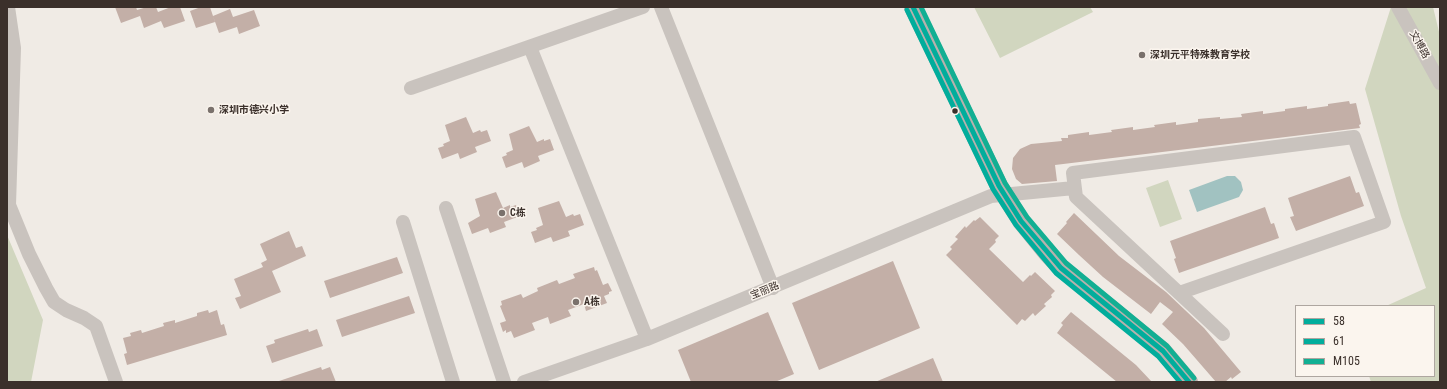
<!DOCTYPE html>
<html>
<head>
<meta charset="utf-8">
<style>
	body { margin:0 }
	#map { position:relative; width:1447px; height:389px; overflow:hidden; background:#f0ebe5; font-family:"Roboto Condensed",sans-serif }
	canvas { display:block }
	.frame { position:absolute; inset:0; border:8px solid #3b302b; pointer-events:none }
	.legend { position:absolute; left:1295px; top:305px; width:140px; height:72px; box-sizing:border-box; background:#fbf5ee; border:1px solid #aea6a0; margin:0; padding:5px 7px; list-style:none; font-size:12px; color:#3b302b }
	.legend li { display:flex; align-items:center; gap:8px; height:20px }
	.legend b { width:20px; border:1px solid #aea6a0 }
</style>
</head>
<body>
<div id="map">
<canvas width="1447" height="389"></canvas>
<div class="frame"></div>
<ul class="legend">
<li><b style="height:5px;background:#01ad9c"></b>58</li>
<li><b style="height:5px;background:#01ad9c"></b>61</li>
<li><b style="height:5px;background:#12af93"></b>M105</li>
</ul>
</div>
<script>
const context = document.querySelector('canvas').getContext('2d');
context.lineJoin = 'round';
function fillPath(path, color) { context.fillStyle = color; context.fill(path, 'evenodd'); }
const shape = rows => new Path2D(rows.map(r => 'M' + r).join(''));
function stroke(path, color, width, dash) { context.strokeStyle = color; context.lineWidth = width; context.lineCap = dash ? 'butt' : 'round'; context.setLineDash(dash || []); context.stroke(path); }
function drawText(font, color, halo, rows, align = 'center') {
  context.font = font + ' "Roboto Condensed","Noto Sans SC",sans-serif'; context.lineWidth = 3; context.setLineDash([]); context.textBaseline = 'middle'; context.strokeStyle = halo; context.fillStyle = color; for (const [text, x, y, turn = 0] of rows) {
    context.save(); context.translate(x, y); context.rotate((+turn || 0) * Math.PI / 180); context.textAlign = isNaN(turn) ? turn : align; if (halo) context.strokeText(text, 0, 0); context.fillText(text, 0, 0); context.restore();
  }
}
fillPath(shape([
	[974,7,1090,7,1093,12,1000,58],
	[1391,7,1433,7,1440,36,1440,382,1371,382,1369,376,1434,376,1434,306,1386,306,1426,288,1401,216,1365,89],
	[1168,180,1182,219,1160,227,1146,188],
	[7,235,43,320,31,382,7,382]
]), '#d1d6bf');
fillPath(shape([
	[1227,176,1235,176,1241,182,1243,190,1239,197,1197,212,1189,190]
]), '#a1c2c1');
fillPath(shape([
	[115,7,136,7,137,10,147,7,156,7,158,12,171,7,180,7,185,21,164,28,161,21,144,28,140,16,121,23],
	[201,7,210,7,215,22,196,28,190,11],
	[230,9,233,17,254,10,260,26,239,34,237,27,219,33,213,16],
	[1349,101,1350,104,1356,103,1361,124,1359,125,1360,128,1055,165,1057,181,1022,184,1016,179,1012,169,1013,158,1020,149,1031,144,1062,141,1061,138,1068,138,1068,135,1089,132,1089,135,1112,132,1111,130,1133,127,1133,130,1155,127,1154,125,1176,122,1176,125,1198,122,1198,119,1220,117,1220,119,1242,117,1241,114,1263,111,1263,114,1285,111,1285,109,1307,106,1307,109,1328,106,1328,104],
	[466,117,473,133,480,130,481,132,487,130,491,141,475,147,477,152,460,159,458,153,442,159,438,148,444,146,443,144,450,141,445,125],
	[529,126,537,142,544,139,544,141,550,139,554,150,538,156,540,161,524,168,522,162,506,168,502,157,507,155,506,153,513,150,509,134],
	[1350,176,1356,193,1359,192,1364,206,1296,231,1290,217,1294,216,1288,198],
	[496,192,503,208,510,205,510,207,516,205,520,216,504,222,506,227,490,233,488,228,472,234,468,223,480,216,475,199],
	[559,201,566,217,573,214,574,216,580,214,584,225,568,231,570,236,553,242,551,237,535,243,531,232,537,230,536,228,543,225,538,208],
	[1265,207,1271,224,1274,223,1279,238,1179,273,1174,259,1176,258,1170,241],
	[1074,213,1119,256,1166,292,1204,328,1241,372,1232,379,1231,377,1225,382,1216,382,1183,344,1162,324,1173,312,1160,302,1151,314,1103,277,1079,255,1057,234,1067,223,1066,222],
	[980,217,999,236,995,240,996,242,989,249,1023,282,1030,275,1031,276,1035,272,1055,291,1051,295,1052,297,1044,304,1046,306,1035,316,1033,313,1025,321,1022,319,1017,325,946,255,952,249,950,247,958,239,955,237,965,226,966,228,974,220,975,221],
	[289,231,296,248,302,246,306,256,272,271,281,292,240,309,235,298,241,296,234,279,263,267,261,263,267,260,260,244],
	[397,257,403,273,330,298,324,281],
	[893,261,920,328,819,370,792,303],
	[594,267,595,271,597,270,603,285,608,283,612,291,609,292,609,294,604,296,607,303,586,311,584,304,568,310,571,316,550,324,548,317,532,323,535,330,514,338,511,331,506,333,506,330,503,332,500,323,506,321,500,306,502,305,501,301,521,294,523,298,538,291,537,288,557,280,559,284,575,278,573,274],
	[409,296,415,313,342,337,336,320],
	[208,310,209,313,217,310,221,325,224,324,227,335,127,365,124,354,127,353,123,338,131,336,130,333,141,330,142,333,164,326,163,323,175,320,175,323,197,316,197,313],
	[768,312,794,374,775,382,691,382,678,350],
	[1071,312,1136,365,1152,382,1117,382,1057,333,1063,325,1061,323],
	[308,329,309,332,317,329,323,346,272,363,266,346,275,343,274,340],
	[933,358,943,382,875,382],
	[321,367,322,370,330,367,336,382,280,382,279,381]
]), '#c3afa7');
stroke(shape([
	[8,7,14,48,9,205,29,254,46,288,54,302,66,310,84,318,96,326,116,382],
	[661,7,773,288],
	[1398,7,1440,83],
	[530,47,647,339],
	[411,88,643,7],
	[446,208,504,382],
	[403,222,453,382],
	[1179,293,1384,222,1354,137,1073,173,1076,197,1179,293,1223,334],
	[524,382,647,339,991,196,1074,188]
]), '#c9c3be', 14);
stroke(shape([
	[913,7,999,186,1021,221,1047,253,1061,268,1163,351,1189,382]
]), '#b8b1ad', 18);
stroke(shape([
	[913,7,999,186,1021,221,1061,268,1163,351,1189,382]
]), '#01ad9c', 5);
stroke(shape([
	[907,10,993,189,1016,225,1056,273,1158,356,1180,382]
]), '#01ad9c', 5);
stroke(shape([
	[921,7,1005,183,1027,217,1066,263,1167,346,1194,378]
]), '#12af93', 5);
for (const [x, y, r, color] of [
	[1142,55,4,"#7a716c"],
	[211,110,4,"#7a716c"],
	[955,111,3.5,"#3b302b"],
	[502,213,4,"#7a716c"],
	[576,302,4,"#7a716c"]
]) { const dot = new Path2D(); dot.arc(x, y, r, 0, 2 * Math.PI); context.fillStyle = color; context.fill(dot); stroke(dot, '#fbf5ee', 1.5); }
drawText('10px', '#3b302b', '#fbf5ee', [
	["文博路",1419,45,61],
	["宝丽路",765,291,-22]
]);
drawText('bold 10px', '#3b302b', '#fbf5ee', [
	["深圳元平特殊教育学校",1150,55],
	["深圳市德兴小学",219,110],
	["C栋",510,213],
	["A栋",584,302]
], 'left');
</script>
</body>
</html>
